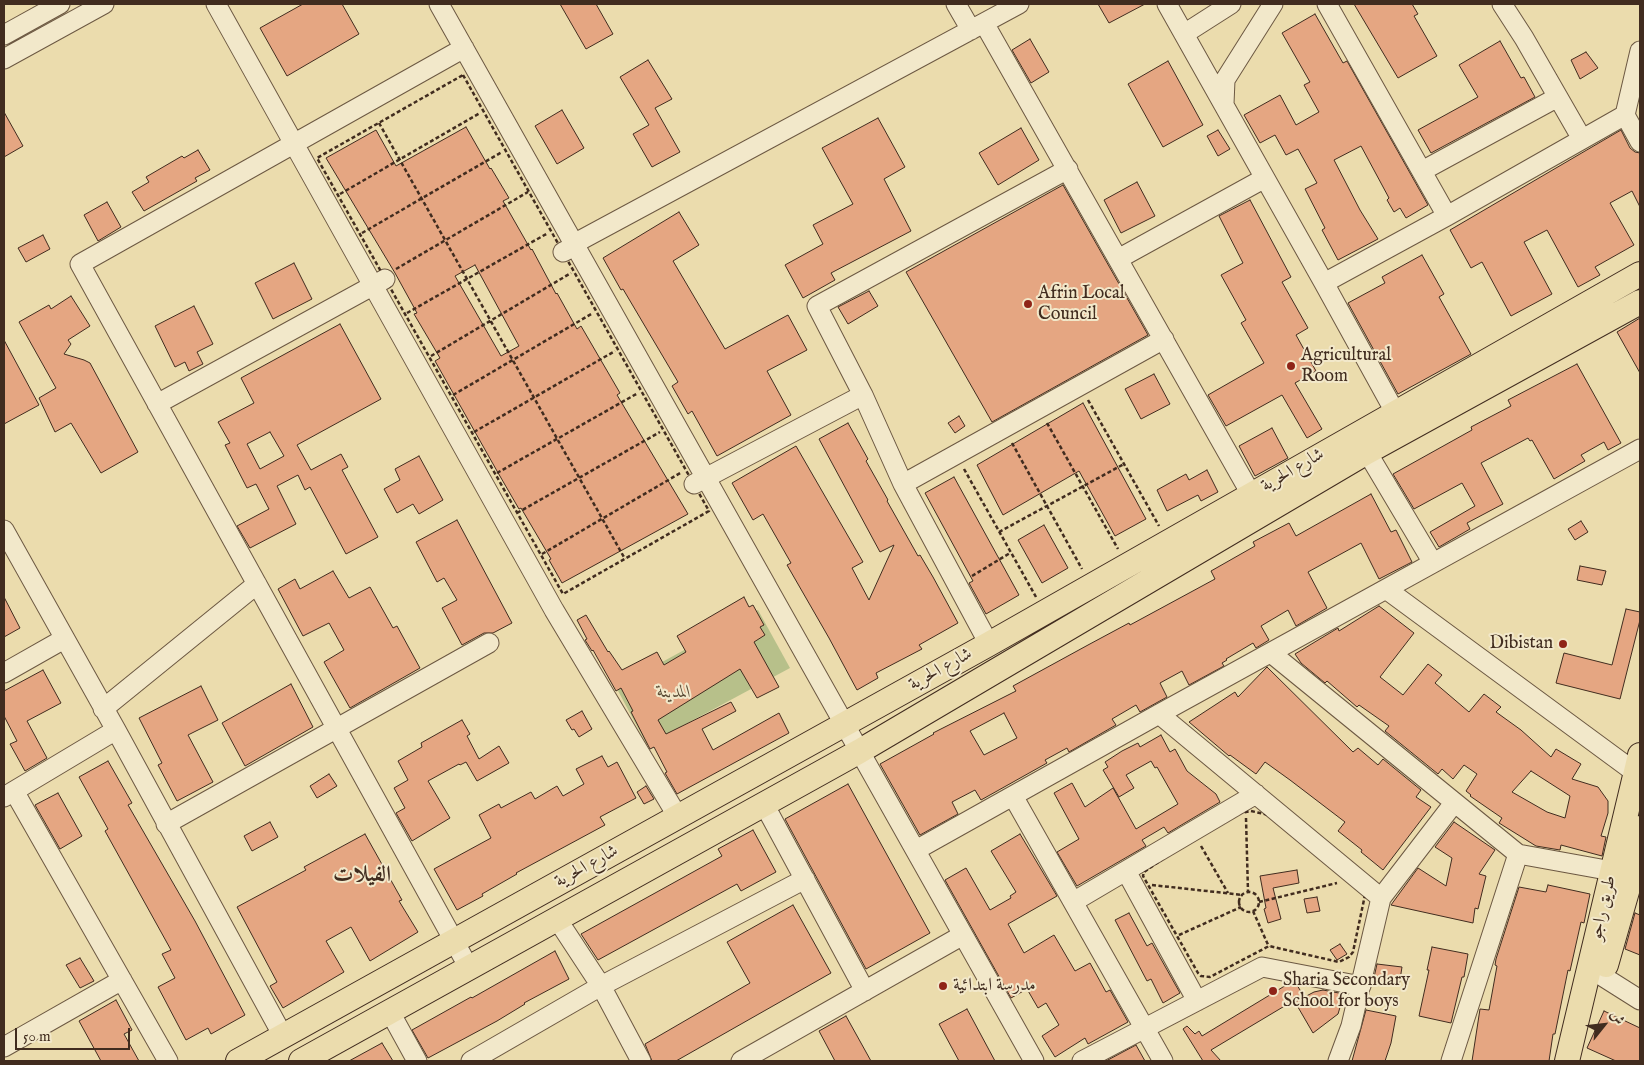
<!DOCTYPE html>
<html>
<head>
<meta charset="utf-8">
<style>
	body { margin:0 }
	#map { position:relative; width:1644px; height:1065px; overflow:hidden; background:#ebdcad; font-family:"IM FELL English",Amiri,serif }
	canvas { display:block }
	.frame { position:absolute; inset:0; border:5px solid #412c1f; pointer-events:none }
	.north { position:absolute; left:1579px; top:1000px; width:50px; height:50px; -webkit-text-stroke:4px #f2e8ca; paint-order:stroke; rotate:61deg; font-size:14px; font-weight:700; line-height:20px; text-align:center; color:#412c1f }
	.north::after { content:''; display:block; margin:auto; width:18px; height:22px; background:#412c1f; clip-path:polygon(50% 0,100% 100%,50% 72%,0 100%) }
	.scale { position:absolute; left:15px; top:1028px; width:115px; height:22px; box-sizing:border-box; border:2px solid #412c1f; border-top:0; padding-left:6px; font-size:15px; line-height:18px; white-space:nowrap; color:#412c1f; -webkit-text-stroke:4px #f2e8ca; paint-order:stroke }
</style>
</head>
<body>
<div id="map">
<canvas width="1644" height="1065"></canvas>
<div class="frame"></div>
<div class="north">ش</div>
<div class="scale">50 m</div>
</div>
<script>
const context = document.querySelector('canvas').getContext('2d');
context.lineJoin = 'round';
function fillPath(path, color) { context.fillStyle = color; context.fill(path, 'evenodd'); }
const shape = rows => new Path2D(rows.map(r => 'M' + r).join(''));
function stroke(path, color, width, dash) { context.strokeStyle = color; context.lineWidth = width; context.lineCap = dash ? 'butt' : 'round'; context.setLineDash(dash || []); context.stroke(path); }
function drawText(font, color, halo, rows, align = 'center') {
  context.font = font + ' "IM FELL English",Amiri,serif'; context.lineWidth = 4; context.setLineDash([]); context.textBaseline = 'middle'; context.strokeStyle = halo; context.fillStyle = color; for (const [text, x, y, turn = 0] of rows) {
    context.save(); context.translate(x, y); context.rotate((+turn || 0) * Math.PI / 180); context.textAlign = isNaN(turn) ? turn : align; if (halo) context.strokeText(text, 0, 0); context.fillText(text, 0, 0); context.restore();
  }
}
fillPath(shape([
	[758,610,790,668,647,745,616,687]
]), '#b7c08a');
const building = shape([
	[303,4,342,4,359,34,287,76,260,28,303,4],
	[560,4,596,4,613,34,586,49,560,4],
	[1098,4,1145,4,1109,23,1098,4],
	[1354,4,1412,4,1418,14,1414,16,1437,56,1398,78,1354,4],
	[1315,14,1343,63,1347,61,1428,205,1406,218,1400,208,1394,212,1387,200,1389,198,1361,146,1334,160,1360,210,1378,239,1338,260,1322,230,1325,228,1305,189,1317,183,1298,149,1286,155,1275,135,1260,143,1244,115,1280,95,1296,125,1319,112,1304,85,1310,82,1282,33,1315,14],
	[1030,39,1049,72,1031,83,1012,50,1030,39],
	[1500,41,1521,78,1524,77,1535,97,1431,153,1418,130,1478,97,1459,65,1500,41],
	[1586,52,1598,68,1580,79,1571,60,1586,52],
	[648,60,672,99,655,108,680,152,652,167,633,134,649,125,620,77,648,60],
	[1168,61,1203,125,1163,147,1128,84,1168,61],
	[562,110,584,148,557,164,535,126,562,110],
	[4,112,23,146,4,157,4,112],
	[878,118,905,167,884,179,911,231,831,273,835,280,803,298,785,265,823,244,813,225,853,204,822,148,878,118],
	[466,127,490,169,491,168,509,198,503,201,531,250,532,249,556,294,557,293,577,329,581,326,620,393,617,395,688,514,562,583,549,560,551,559,521,508,519,509,497,471,435,361,440,358,414,314,417,313,395,273,326,158,376,130,396,166,466,127],
	[475,265,519,346,501,356,455,276,475,265],
	[1021,128,1039,160,998,185,979,153,1021,128],
	[1218,130,1230,149,1218,156,1207,136,1218,130],
	[1621,130,1630,148,1635,152,1640,153,1640,207,1632,191,1610,203,1634,245,1595,267,1600,275,1578,287,1547,230,1524,242,1552,294,1511,316,1482,262,1471,268,1450,230,1621,130],
	[198,150,210,170,195,178,197,181,144,211,132,192,149,182,146,177,182,156,184,158,198,150],
	[1137,182,1155,216,1121,233,1104,200,1137,182],
	[1063,185,1148,335,992,422,906,272,1063,185],
	[1250,200,1291,277,1282,282,1308,328,1296,335,1316,371,1295,383,1322,429,1307,438,1282,395,1226,426,1208,395,1264,363,1241,323,1246,320,1221,275,1243,263,1219,216,1250,200],
	[107,202,121,227,98,241,84,215,107,202],
	[679,212,699,245,673,261,725,349,788,315,807,350,767,371,791,415,717,456,692,411,688,414,672,386,678,382,623,289,621,290,603,258,679,212],
	[43,235,50,249,26,262,18,248,43,235],
	[1422,255,1444,294,1439,297,1471,354,1398,394,1348,303,1385,283,1382,277,1422,255],
	[294,263,312,299,273,319,255,283,294,263],
	[869,291,878,306,848,324,838,307,869,291],
	[71,296,90,326,68,340,71,344,64,354,84,360,90,363,138,452,101,473,71,423,55,432,39,398,56,388,19,322,49,305,51,309,71,296],
	[194,306,213,344,197,352,203,364,189,371,185,362,175,367,155,326,194,306],
	[1640,318,1640,373,1617,332,1640,318],
	[340,324,381,399,297,445,311,470,341,454,348,467,342,470,378,537,346,554,310,487,305,490,298,475,277,486,296,524,250,548,237,526,269,509,256,484,247,488,225,445,230,443,218,422,254,403,241,378,340,324],
	[270,432,284,456,260,469,247,444,270,432],
	[4,340,39,405,4,424,4,340],
	[1577,364,1621,443,1608,450,1604,442,1581,455,1585,461,1554,479,1532,440,1530,441,1528,438,1481,463,1503,504,1467,523,1470,529,1439,547,1430,532,1475,506,1462,483,1414,509,1393,474,1472,430,1471,427,1511,406,1508,400,1577,364],
	[1154,374,1170,404,1141,419,1125,389,1154,374],
	[1083,403,1146,519,1115,536,1079,471,1003,515,977,465,1083,403],
	[959,416,965,426,955,433,948,423,959,416],
	[848,423,868,459,866,461,888,500,887,501,918,556,920,555,933,577,958,623,919,645,922,649,876,673,878,678,857,690,829,638,787,565,791,563,763,514,753,520,732,483,796,446,863,562,852,568,869,600,894,545,880,552,819,439,848,423],
	[1272,428,1288,458,1255,476,1239,446,1272,428],
	[419,456,443,500,419,514,413,504,397,513,384,489,400,480,395,469,419,456],
	[1207,470,1218,492,1201,501,1198,495,1167,511,1157,490,1186,474,1189,480,1207,470],
	[954,477,1019,595,986,614,969,583,973,581,925,493,954,477],
	[1371,494,1391,532,1396,530,1412,562,1379,579,1361,543,1308,572,1327,608,1296,626,1288,610,1261,626,1269,640,1256,648,1253,643,1226,659,1227,660,1222,663,1224,666,1189,685,1182,671,1160,683,1167,697,1140,712,1136,705,1112,719,1116,725,1069,752,1067,748,1045,760,1047,763,981,800,975,790,952,802,958,814,920,835,880,764,934,734,933,733,1016,691,1013,686,1088,645,1129,623,1130,625,1215,579,1211,571,1255,546,1253,542,1289,523,1296,536,1371,494],
	[1004,713,1017,738,984,755,970,731,1004,713],
	[457,520,512,623,493,633,484,633,462,645,442,608,457,600,444,578,437,582,416,542,457,520],
	[1581,521,1588,532,1575,540,1568,529,1581,521],
	[1044,525,1068,568,1042,583,1018,540,1044,525],
	[1580,566,1606,571,1602,585,1577,580,1580,566],
	[333,571,349,598,370,587,393,628,397,626,420,668,350,708,324,662,344,650,329,623,303,636,278,589,295,579,300,589,333,571],
	[4,597,20,628,4,637,4,597],
	[744,597,749,607,753,605,764,625,760,627,765,635,754,642,779,687,757,698,740,669,658,720,666,734,731,702,736,711,702,729,713,750,779,713,789,733,677,794,665,773,667,772,654,747,650,749,631,712,633,711,621,688,616,691,593,650,592,651,585,640,587,639,577,620,586,615,608,652,609,651,622,670,657,652,664,665,686,652,677,636,744,597],
	[1379,606,1414,633,1380,677,1403,695,1428,664,1442,675,1435,683,1469,712,1484,694,1501,707,1496,712,1521,730,1551,757,1556,749,1581,764,1572,779,1598,787,1608,801,1608,813,1601,836,1606,837,1602,856,1561,845,1560,850,1536,846,1499,823,1502,818,1470,796,1471,795,1466,791,1477,774,1464,765,1453,779,1442,769,1438,774,1385,731,1389,726,1359,705,1357,707,1327,681,1325,683,1301,663,1295,654,1338,628,1339,631,1379,606],
	[1531,771,1570,796,1565,818,1547,812,1512,792,1531,771],
	[1626,609,1640,612,1640,620,1620,699,1556,683,1564,653,1612,665,1626,609],
	[1267,667,1353,752,1358,748,1378,765,1383,759,1421,790,1416,797,1431,807,1383,870,1361,852,1362,850,1338,831,1345,822,1290,780,1265,762,1256,774,1230,755,1229,756,1189,722,1235,692,1238,697,1267,667],
	[43,670,61,703,27,721,47,758,25,771,10,744,17,741,4,716,4,691,43,670],
	[291,684,313,727,245,766,222,723,291,684],
	[201,686,218,720,188,735,213,782,177,801,158,765,162,763,139,718,201,686],
	[582,711,592,729,579,737,574,729,572,730,566,720,582,711],
	[462,720,470,734,467,736,479,759,499,746,509,763,477,781,466,762,460,765,459,764,428,781,450,818,412,841,396,813,405,808,394,788,408,780,398,761,422,747,421,743,462,720],
	[1161,735,1170,752,1175,749,1187,771,1216,794,1220,802,1168,833,1164,827,1142,840,1146,846,1077,886,1057,852,1079,839,1054,793,1072,783,1085,807,1113,788,1136,829,1178,804,1157,767,1155,768,1151,761,1126,775,1134,788,1119,797,1103,770,1108,767,1105,762,1122,751,1138,743,1140,747,1161,735],
	[602,756,608,767,617,762,636,798,600,817,605,825,516,873,517,874,482,894,483,896,457,910,434,869,491,838,479,815,499,804,501,808,531,792,535,799,557,786,563,796,584,784,576,769,602,756],
	[108,761,132,803,128,805,195,921,245,1015,211,1034,208,1028,186,1040,158,987,175,978,162,954,171,950,105,831,108,829,79,777,108,761],
	[329,774,337,786,317,798,310,786,329,774],
	[848,784,930,933,866,969,785,819,848,784],
	[646,786,654,799,644,804,637,792,646,786],
	[58,793,82,836,60,849,35,805,58,793],
	[270,822,278,837,252,851,244,836,270,822],
	[1454,822,1495,850,1479,874,1486,876,1478,909,1475,908,1473,923,1391,905,1418,868,1446,886,1452,858,1435,847,1454,822],
	[753,830,776,872,741,891,737,884,598,960,581,934,722,856,718,849,753,830],
	[365,834,402,900,399,901,418,932,370,961,351,927,326,941,344,972,283,1008,270,986,277,982,237,907,306,870,304,867,365,834],
	[1020,834,1057,896,1008,924,1024,953,1054,935,1075,971,1090,963,1106,992,1110,990,1128,1022,1088,1044,1085,1038,1055,1057,1042,1036,1059,1025,1046,1003,1038,1008,1027,989,1011,998,945,880,966,868,990,910,1011,898,1010,896,1016,892,991,851,1020,834],
	[1297,870,1299,883,1273,888,1281,919,1268,923,1264,909,1266,908,1260,876,1297,870],
	[1548,885,1590,894,1584,923,1581,922,1570,971,1568,970,1555,1034,1553,1034,1549,1061,1472,1061,1480,1009,1489,1010,1497,966,1495,965,1496,959,1519,887,1546,892,1548,885],
	[1317,897,1320,911,1307,913,1304,899,1317,897],
	[793,905,831,973,676,1061,652,1061,645,1044,750,983,727,942,793,905],
	[1129,913,1147,946,1152,943,1180,993,1163,1003,1151,979,1147,981,1115,920,1129,913],
	[1635,913,1640,915,1640,955,1625,949,1635,913],
	[1340,944,1347,954,1337,960,1330,950,1340,944],
	[1432,947,1468,954,1464,977,1462,977,1451,1023,1419,1016,1429,970,1427,970,1432,947],
	[555,951,569,979,524,1003,525,1004,497,1021,428,1058,412,1030,471,997,472,998,555,951],
	[80,958,94,981,80,988,66,965,80,958],
	[1377,964,1402,967,1399,986,1373,982,1377,964],
	[1288,984,1297,985,1303,995,1211,1050,1221,1061,1203,1061,1183,1029,1187,1026,1195,1034,1199,1031,1202,1036,1288,984],
	[1323,990,1344,994,1338,1014,1313,1033,1295,1002,1314,992,1323,990],
	[116,1000,132,1030,124,1034,139,1061,101,1061,79,1021,116,1000],
	[967,1009,995,1061,959,1061,939,1024,967,1009],
	[1366,1010,1396,1016,1391,1043,1385,1061,1352,1061,1366,1010],
	[1604,1011,1640,1028,1640,1061,1616,1061,1587,1048,1604,1011],
	[846,1016,871,1061,835,1061,819,1031,846,1016],
	[382,1043,393,1061,349,1061,382,1043],
	[1136,1045,1145,1061,1106,1061,1136,1045]
]);
fillPath(building, '#e5a682');
stroke(building, '#412c1f', 1);
const minor = shape([
	[216,4,554,610,678,817],
	[439,4,1034,1061],
	[956,4,971,30],
	[1167,4,1324,283,1395,412],
	[1327,4,1447,216],
	[1502,4,1524,38,1582,139],
	[984,23,1251,494],
	[1184,34,1231,4],
	[4,35,60,4],
	[464,48,80,264,469,968],
	[4,59,104,4],
	[1224,104,1225,80,1273,4],
	[1625,115,1640,142],
	[1422,171,1558,97],
	[563,252,575,246,579,241,1019,4],
	[1118,259,1265,178],
	[1324,283,1447,216,1625,115,1640,51],
	[157,404,385,279],
	[1367,452,1433,563],
	[694,484,863,395],
	[903,484,1164,339],
	[4,530,116,730,283,1036],
	[1386,589,1636,773],
	[989,644,903,484,863,395,817,306,1068,169],
	[1271,653,1518,854,1612,871],
	[4,673,64,639],
	[103,709,257,584],
	[1159,714,1381,898],
	[14,791,116,730],
	[1013,796,1163,1061],
	[4,797,14,791,168,1061],
	[764,804,865,991],
	[166,824,489,643],
	[916,850,1159,714,1640,449],
	[1126,871,1197,1001],
	[1073,902,1256,794],
	[557,919,601,986,641,1061],
	[1602,976,1640,1000],
	[390,1012,417,1061],
	[4,1047,122,980],
	[471,1061,601,986,805,879],
	[741,1061,963,935],
	[1082,1061,1262,967,1361,986],
	[1338,1061,1351,1026,1381,898,1454,803],
	[1451,1061,1518,854]
]);
const major = shape([
	[1606,965,1628,888,1632,857,1640,828],
	[238,1061,989,644,1640,274],
	[301,1061,860,751,1367,452,1640,302],
	[1567,1061,1640,755]
]);
stroke(minor, '#6c5842', 21);
stroke(major, '#412c1f', 26);
stroke(shape([
	[463,75,709,511,563,594,317,158,463,75],
	[379,123,625,559],
	[340,194,480,113],
	[362,233,502,152],
	[396,269,528,192],
	[407,313,548,233],
	[431,356,571,273],
	[453,395,593,313],
	[1088,400,1159,526],
	[1047,423,1118,549],
	[474,432,615,351],
	[1012,443,1082,569],
	[964,469,1036,597],
	[497,473,638,393],
	[517,513,660,432],
	[999,532,1124,464],
	[542,554,682,472],
	[972,576,1010,553],
	[1251,811,1269,815,1363,891,1365,895,1353,952,1349,957,1339,962,1269,946,1210,977,1201,976,1198,973,1143,876,1144,872,1177,849,1240,813,1251,811],
	[1246,818,1248,892],
	[1201,846,1228,893],
	[1152,885,1243,895],
	'1239 902a10 10 0 1 1 20 0a10 10 0 1 1-20 0Z',
	[1259,902,1337,883],
	[1253,911,1269,947],
	[1179,935,1241,907]
]), '#412c1f', 2.5, [4, 2.5]);
stroke(minor, '#f2e8ca', 19);
stroke(major, '#ebdcad', 24);
for (const [x, y, r, color] of [
	[1028,304,5,"#8f2418"],
	[1291,366,5,"#8f2418"],
	[1563,644,5,"#8f2418"],
	[943,986,5,"#8f2418"],
	[1273,991,5,"#8f2418"]
]) { const dot = new Path2D(); dot.arc(x, y, r, 0, 2 * Math.PI); context.fillStyle = color; context.fill(dot); stroke(dot, '#f2e8ca', 2); }
drawText('18px', '#412c1f', '#f2e8ca', [
	["Afrin Local",1038,294],
	["Council",1038,315],
	["Agricultural",1301,356],
	["Room",1301,377],
	["Dibistan",1553,644,"right"],
	["Sharia Secondary",1283,981],
	["School for boys",1283,1002],
	["مدرسة ابتدائية",953,986]
], 'left');
drawText('18px', '#412c1f', '#f2e8ca', [
	["شارع الحرية",1293,471,-30],
	["شارع الحرية",941,670,-29],
	["شارع الحرية",587,867,-29],
	["طريق راجو",1604,908,-77]
]);
drawText('italic 18px', '#594a34', '#f2e8ca', [
	["المدينة",674,693]
]);
drawText('bold 22px', '#412c1f', '#f2e8ca', [
	["الفيلات",362,876]
]);
</script>
</body>
</html>
